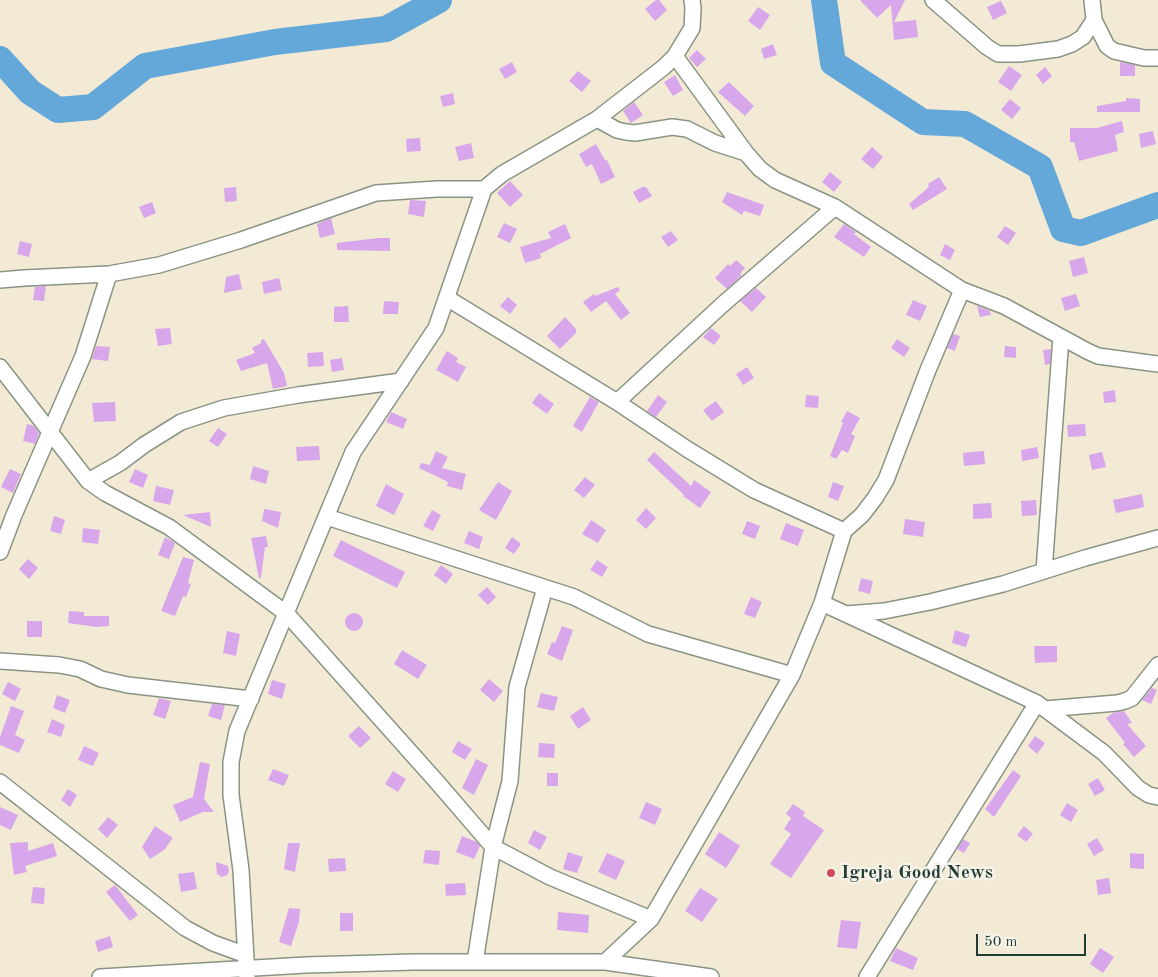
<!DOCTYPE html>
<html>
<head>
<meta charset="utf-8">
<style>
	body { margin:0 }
	#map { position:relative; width:1158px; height:977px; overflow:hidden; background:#f3ead5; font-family:"Old Standard TT",serif }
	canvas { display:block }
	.scale { position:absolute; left:976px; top:934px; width:110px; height:22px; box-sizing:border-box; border:2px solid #1f3d34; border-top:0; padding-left:6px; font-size:15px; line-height:18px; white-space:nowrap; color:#1f3d34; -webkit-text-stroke:4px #f7f3e8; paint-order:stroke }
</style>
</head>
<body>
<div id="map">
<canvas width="1158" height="977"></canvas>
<div class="scale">50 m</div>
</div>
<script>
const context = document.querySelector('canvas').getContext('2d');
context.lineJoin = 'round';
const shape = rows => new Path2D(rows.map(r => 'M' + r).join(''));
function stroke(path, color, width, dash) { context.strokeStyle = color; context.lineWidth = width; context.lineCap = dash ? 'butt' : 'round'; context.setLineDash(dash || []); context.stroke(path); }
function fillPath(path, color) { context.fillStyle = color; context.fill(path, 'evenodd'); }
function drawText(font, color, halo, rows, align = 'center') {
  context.font = font + ' "Old Standard TT",serif'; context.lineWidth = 5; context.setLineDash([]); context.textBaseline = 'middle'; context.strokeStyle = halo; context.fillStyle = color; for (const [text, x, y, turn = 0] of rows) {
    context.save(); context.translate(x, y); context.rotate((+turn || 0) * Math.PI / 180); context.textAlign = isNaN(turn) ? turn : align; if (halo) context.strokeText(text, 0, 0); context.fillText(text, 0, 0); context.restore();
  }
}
stroke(shape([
	[824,0,833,63,923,122,965,124,1040,167,1063,229,1081,233,1158,205],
	[0,59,30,92,58,110,93,107,145,66,275,42,386,29,439,0]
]), '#64a8d9', 26);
fillPath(shape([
	[656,0,659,0,667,10,655,21,645,9],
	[860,0,905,0,894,22,916,20,918,37,894,40,891,5,877,18],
	[1001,1,1007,13,993,20,987,7],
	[758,7,770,15,760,30,748,21],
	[773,44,777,55,764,59,761,49],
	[697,50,706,59,697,67,689,58],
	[512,62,517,72,505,79,499,69],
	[1120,62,1135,65,1135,76,1120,76],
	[1009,66,1022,75,1011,91,998,82],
	[1045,67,1052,76,1043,84,1036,75],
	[578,71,591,81,582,92,569,81],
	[675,75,683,90,673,96,664,82],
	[729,82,754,106,745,116,718,92],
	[453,93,455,104,443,107,440,96],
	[1126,98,1140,99,1140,112,1097,112,1097,106,1126,101],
	[1010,99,1021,108,1012,119,1001,110],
	[634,102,643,115,631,123,623,111],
	[1122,121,1124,132,1115,135,1118,151,1079,161,1074,142,1070,142,1070,128,1097,128],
	[1153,131,1156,144,1141,148,1139,134],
	[420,138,421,151,407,152,406,139],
	[471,143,474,158,459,161,455,147],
	[596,144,605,160,607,160,615,177,601,184,592,164,586,167,579,154],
	[872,147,883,157,873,169,861,159],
	[830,172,842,182,834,192,822,182],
	[939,177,947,189,913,210,909,204,929,187,928,184],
	[510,181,523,195,510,207,497,193],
	[236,187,237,201,225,202,224,188],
	[642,187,646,187,652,196,639,203,633,192],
	[727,192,764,205,760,216,744,211,742,215,722,202],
	[410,200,426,201,424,217,408,214],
	[152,202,156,213,144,218,139,207],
	[331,218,335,234,320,238,317,224],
	[504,223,517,229,510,243,497,237],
	[565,224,571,238,540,254,541,258,525,263,520,247,551,238,548,232],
	[844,224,856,232,854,234,871,247,864,257,834,237],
	[1005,226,1016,233,1008,245,997,237],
	[671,231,678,240,668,247,661,237],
	[378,238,390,238,390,251,337,250,337,243],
	[20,241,32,244,29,257,17,254],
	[945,244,955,250,950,260,940,255],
	[1084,257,1088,273,1073,277,1069,261],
	[736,260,745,268,740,274,742,275,727,289,715,278,728,264,730,266],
	[239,274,242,289,224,293,226,277],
	[279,278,282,290,264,294,262,282],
	[46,286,44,301,33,300,35,287],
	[618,287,620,290,615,294,630,313,621,320,606,301,591,312,583,302,594,294,595,296],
	[756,288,766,297,752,312,740,301],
	[1076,294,1080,306,1065,311,1061,298],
	[508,297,517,305,510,314,500,306],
	[913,300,927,306,920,321,906,315],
	[384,301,399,302,398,314,383,314],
	[348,306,349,322,334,322,334,307],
	[977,306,990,311,991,315,980,317],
	[565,317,576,329,576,333,560,349,547,336],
	[170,328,172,344,158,346,155,329],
	[711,328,721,336,714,345,703,337],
	[953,334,960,336,955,351,947,348],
	[264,339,284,373,287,386,273,389,267,363,241,371,236,360,255,353,252,348,261,343,261,340],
	[897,339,910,348,904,357,891,348],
	[96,346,110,347,108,361,92,359],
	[1005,346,1016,347,1016,358,1004,357],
	[1051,349,1050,364,1045,365,1043,350],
	[447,351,458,358,456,362,466,367,458,382,436,370],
	[323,352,324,366,308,367,307,353],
	[342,358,344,370,332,372,330,360],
	[747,367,754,378,743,385,736,374],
	[1115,390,1116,402,1104,403,1103,392],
	[539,393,554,404,547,414,532,403],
	[658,395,667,402,656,417,647,411],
	[806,395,819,396,818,408,805,407],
	[590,397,599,402,582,432,573,426],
	[716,401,724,412,712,421,703,410],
	[115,402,116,421,94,422,92,403],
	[847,411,860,418,851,434,855,436,848,453,842,450,836,459,830,456,843,423,841,422],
	[391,412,407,419,403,429,386,422],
	[27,424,34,426,39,433,35,444,23,441],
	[1085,424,1086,436,1068,437,1067,425],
	[218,428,227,434,218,447,209,441],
	[319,446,320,460,297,461,296,447],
	[1037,447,1039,458,1022,461,1021,450],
	[436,451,448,457,442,468,466,474,462,490,447,486,448,482,419,468,421,463,430,465],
	[984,451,985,464,964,466,963,453],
	[654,452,691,486,694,480,711,492,700,508,683,496,684,495,647,460],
	[1102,452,1106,467,1092,470,1089,455],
	[253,466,269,471,266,484,250,479],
	[10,469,21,474,13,493,1,487],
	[135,469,148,475,143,488,129,482],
	[585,477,595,485,584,498,574,490],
	[498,482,512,491,496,520,479,510],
	[833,482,844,486,838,501,828,497],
	[386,484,404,494,394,515,376,506],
	[156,486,174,490,170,505,153,501],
	[1142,494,1144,507,1116,513,1113,500],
	[1036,500,1037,515,1022,516,1021,501],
	[991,503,992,518,973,519,973,504],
	[646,508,656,518,646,529,636,520],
	[264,509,281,512,278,528,262,521],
	[432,510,441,515,433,531,423,526],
	[210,512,211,527,183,515],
	[54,516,65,520,61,534,50,531],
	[905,519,925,522,923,537,903,534],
	[591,520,606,530,598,543,582,534],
	[747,521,760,526,755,539,742,534],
	[786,523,804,530,798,546,780,539],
	[83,528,100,530,98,544,82,542],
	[469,531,483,537,479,549,464,543],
	[266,536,268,547,265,547,261,578,259,578,251,538],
	[165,537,175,543,169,559,158,555],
	[512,537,521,544,514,554,505,548],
	[341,540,405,572,397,588,333,556],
	[183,557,194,560,188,583,191,584,186,597,183,596,175,616,161,611],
	[28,559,38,568,29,579,19,569],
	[597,560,608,567,602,577,590,570],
	[441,565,453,574,446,584,434,575],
	[861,578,873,581,870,594,858,591],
	[487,587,496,597,488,605,478,595],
	[751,597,762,602,755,618,744,614],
	[69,611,84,612,84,616,109,616,109,626,97,627,68,623],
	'345 622a9 9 0 1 1 18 0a9 9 0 1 1-18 0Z',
	[27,621,42,621,42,637,27,637],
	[562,626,573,630,562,661,547,654,552,642,555,643],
	[955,630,970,635,966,647,952,643],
	[227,631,240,634,236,656,223,653],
	[1034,646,1057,646,1057,662,1035,663],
	[402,650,427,665,418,679,394,664],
	[489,679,503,691,494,702,480,690],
	[272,680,286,684,282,699,268,694],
	[8,682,21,689,15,701,2,694],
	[1152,688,1157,690,1151,704,1142,700],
	[541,693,558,697,554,711,537,707],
	[57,695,70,700,65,713,53,708],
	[159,698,171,701,165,719,153,715],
	[212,704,225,705,221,720,208,716],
	[11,706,24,711,15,735,25,740,19,753,0,745,0,737],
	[583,707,591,720,578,729,570,716],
	[1124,711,1132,723,1127,724,1146,746,1134,757,1123,744,1125,743,1106,718,1113,713],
	[52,719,65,725,61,737,47,732],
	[359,726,371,738,360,748,348,736],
	[1035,736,1045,743,1037,754,1028,746],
	[458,741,472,749,465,760,452,752],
	[539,743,555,744,554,758,538,757],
	[84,746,99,753,93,766,78,760],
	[476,759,488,765,474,795,462,788],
	[200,762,210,764,204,799,214,812,203,812,180,822,173,805,193,797],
	[273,769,289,775,284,786,268,780],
	[1013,770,1021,776,994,817,985,809],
	[393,771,406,779,398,792,385,784],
	[547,773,558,773,558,786,547,786],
	[1098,778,1105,790,1095,796,1088,784],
	[68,789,77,795,70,807,61,800],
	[646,802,662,809,655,825,639,818],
	[1067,803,1078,810,1071,822,1060,815],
	[793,804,805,812,803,816,824,830,791,878,770,864,791,834,784,829,791,818,786,814],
	[0,807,18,815,11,830,0,825],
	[108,817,118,825,107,838,98,829],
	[155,826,173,838,164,850,150,859,142,847],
	[1024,826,1033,834,1026,842,1017,835],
	[534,830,547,837,540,850,528,843],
	[719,832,740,846,726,868,705,854],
	[462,836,477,842,480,846,474,859,456,852],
	[1097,838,1104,850,1094,856,1087,844],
	[963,839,970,843,964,853,957,849],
	[28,842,28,851,53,843,57,856,25,866,27,872,14,875,10,843],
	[288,843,300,843,295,872,284,869],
	[425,850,440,851,439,865,423,863],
	[568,852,583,857,577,873,563,869],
	[607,853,625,861,616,880,598,872],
	[1130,853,1144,854,1144,869,1130,868],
	[345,858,346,871,329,872,328,859],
	[216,862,228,866,229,871,227,875,222,877,217,874],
	[194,872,197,889,181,892,178,874],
	[1109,878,1111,893,1098,895,1096,880],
	[465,883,466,895,446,896,445,884],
	[115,885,138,915,130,921,106,892],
	[33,887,45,888,44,904,31,903],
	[700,888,718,899,702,922,685,911],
	[289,908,300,909,299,922,291,946,279,942],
	[558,912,589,915,588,933,557,930],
	[340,913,353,913,353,931,340,931],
	[841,920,861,922,857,949,837,947],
	[110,936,113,947,98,952,95,941],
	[896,948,918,958,913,970,890,961],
	[1100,948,1114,957,1103,973,1090,964]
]), '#d8a7eb');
const minor = shape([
	[933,0,987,47,998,54,1019,54,1058,49,1072,44,1083,37,1094,20],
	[1092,0,1094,20,1107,46,1114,51,1144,58,1158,58],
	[675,56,746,153,760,169,775,180,835,207,962,290,1004,306,1087,351,1098,356,1158,364],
	[597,119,617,130,626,132,635,133,672,127,687,129,715,143,746,153],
	[0,280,24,278,109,274,159,265,241,240,376,193,437,189,484,189],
	[447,298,617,402,687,449,754,490,844,531],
	[0,367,88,481,105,493,169,527,287,614,437,782,493,847,550,877,651,919],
	[617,402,722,305,835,207],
	[88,481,120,463,144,445,181,422,224,408,298,395,401,381],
	[327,517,574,597,648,634,792,675],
	[0,552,14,515,83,356,109,274],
	[1044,571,1061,337],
	[822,603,844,531,862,515,875,498,886,480,928,370,962,290],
	[846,614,884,611,930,602,1003,584,1085,558,1158,538],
	[0,661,59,665,80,669,101,679,128,685,251,699],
	[1045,709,1117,703,1125,701,1132,698,1158,665],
	[0,782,185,928,213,943,246,955],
	[475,962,493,847,510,781,517,687,545,588],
	[605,962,651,919,792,675,822,603,1037,703,1104,753,1138,788,1149,795,1158,797],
	[100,977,306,965,414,962,605,962,711,977],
	[247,977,241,870,231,795,231,762,237,731,353,452,436,328,484,189,502,174,597,119,664,67,675,56,692,28,693,8,692,0],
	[867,977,1037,703]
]);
stroke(minor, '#899484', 18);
stroke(minor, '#fff', 15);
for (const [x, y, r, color] of [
	[831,873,5,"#d1495b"]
]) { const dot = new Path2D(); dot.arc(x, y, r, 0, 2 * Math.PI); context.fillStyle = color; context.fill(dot); stroke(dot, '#f7f3e8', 2); }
drawText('bold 19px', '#1f3d34', '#f7f3e8', [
	["Igreja Good News",841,873]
], 'left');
</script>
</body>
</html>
